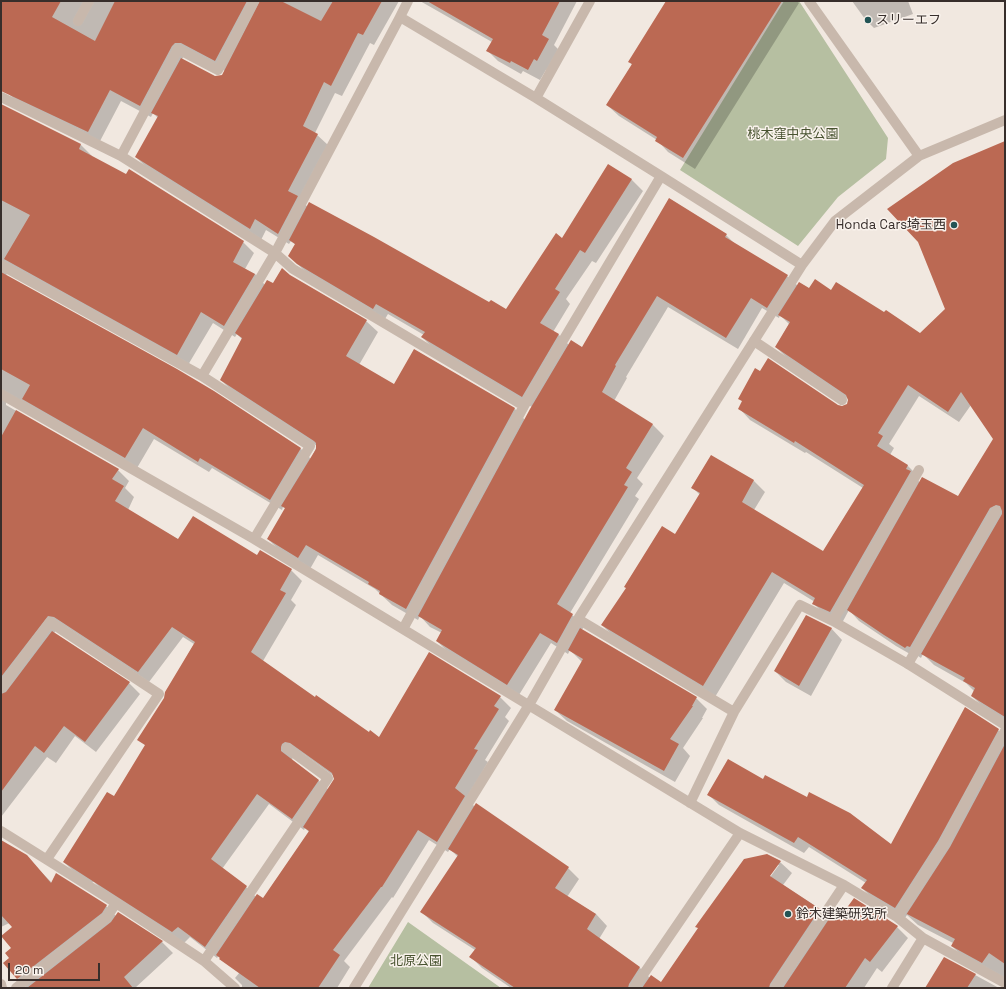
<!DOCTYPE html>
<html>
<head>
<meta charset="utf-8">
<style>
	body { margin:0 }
	#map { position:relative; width:1006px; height:989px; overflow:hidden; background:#f1e8e0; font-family:"Space Grotesk",sans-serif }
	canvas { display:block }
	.frame { position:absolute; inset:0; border:2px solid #372e2b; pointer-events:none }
	.scale { position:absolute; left:8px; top:963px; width:92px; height:18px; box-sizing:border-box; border:2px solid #372e2b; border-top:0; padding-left:5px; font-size:12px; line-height:14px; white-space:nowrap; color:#372e2b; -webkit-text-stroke:3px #f9f2ec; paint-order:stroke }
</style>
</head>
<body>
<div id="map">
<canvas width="1006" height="989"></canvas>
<div class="frame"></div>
<div class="scale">20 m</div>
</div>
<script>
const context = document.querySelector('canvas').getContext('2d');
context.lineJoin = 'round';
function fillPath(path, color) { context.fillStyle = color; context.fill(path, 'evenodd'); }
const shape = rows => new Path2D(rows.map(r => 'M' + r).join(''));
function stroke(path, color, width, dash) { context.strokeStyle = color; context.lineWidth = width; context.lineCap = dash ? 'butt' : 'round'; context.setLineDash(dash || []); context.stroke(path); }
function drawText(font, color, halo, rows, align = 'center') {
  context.font = font + ' "Space Grotesk","Noto Sans JP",sans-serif'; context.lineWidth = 3; context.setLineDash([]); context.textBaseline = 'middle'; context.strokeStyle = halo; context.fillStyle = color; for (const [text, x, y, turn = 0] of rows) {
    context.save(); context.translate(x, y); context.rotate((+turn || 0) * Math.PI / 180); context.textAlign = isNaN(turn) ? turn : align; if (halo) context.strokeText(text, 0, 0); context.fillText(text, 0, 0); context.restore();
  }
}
fillPath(shape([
	[784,1,799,1,888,138,886,159,838,197,798,246,680,170],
	[408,922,501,988,368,988]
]), '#b6bfa1');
fillPath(shape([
	[1,1,399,1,374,45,370,43,342,96,335,93,315,133,328,145,300,200,308,207,310,204,375,239,490,304,491,301,507,310,556,235,563,239,608,165,632,180,643,191,596,263,592,261,566,299,570,304,553,332,559,335,569,345,571,342,583,348,670,199,726,235,736,245,787,276,798,286,800,283,810,289,815,281,832,291,837,283,885,314,887,312,920,335,946,309,919,242,888,209,953,164,1005,142,1005,721,983,707,972,696,974,691,966,683,934,665,923,654,921,658,918,656,917,658,896,646,859,621,849,610,842,623,825,615,814,604,815,602,784,583,715,697,613,636,602,625,627,588,625,586,663,527,675,535,700,495,692,487,711,456,754,481,765,492,754,510,823,552,863,488,806,452,805,453,750,420,739,408,743,402,739,398,756,370,760,372,768,360,838,406,842,408,848,405,850,400,787,358,776,347,789,324,780,315,779,318,762,308,738,349,668,307,626,377,627,378,614,401,653,425,664,436,637,478,643,484,635,496,639,499,570,613,584,626,582,630,696,698,707,709,702,718,703,718,683,748,690,756,675,782,567,721,555,710,582,662,570,650,568,654,551,643,519,695,448,652,437,641,442,633,430,627,420,616,418,620,392,605,375,589,318,555,310,569,279,550,268,539,286,509,283,507,282,510,212,468,209,472,154,439,137,468,16,399,12,398,6,402,6,405,118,470,129,481,125,488,134,497,128,510,179,540,193,517,257,557,260,552,291,570,302,581,291,600,296,605,263,661,315,699,316,697,369,734,370,732,379,738,429,654,500,697,511,708,505,717,509,721,485,760,488,762,467,799,475,807,476,805,568,868,579,879,567,897,596,914,607,926,599,939,640,968,650,978,651,976,661,983,699,929,697,927,745,860,766,855,780,862,792,873,783,885,820,909,830,920,831,917,838,922,854,900,897,927,908,938,882,972,877,968,864,988,598,988,589,981,585,988,511,988,482,968,471,957,475,950,433,923,422,912,458,857,450,849,448,852,429,840,393,898,392,897,344,961,350,967,337,988,242,988,242,985,235,978,288,914,267,893,309,832,305,828,304,830,269,804,222,869,246,887,256,897,258,895,271,905,282,916,235,956,225,946,217,958,190,937,184,943,101,889,94,882,91,883,75,873,64,862,107,793,115,797,146,746,139,739,165,698,166,693,194,644,183,637,149,682,66,627,59,627,54,633,129,683,140,694,96,752,75,736,56,763,47,757,1,817,1,105,81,145,92,156,91,157,126,176,129,170,243,242,254,253,245,269,255,274,265,285,267,281,273,284,282,269,289,275,366,321,378,332,359,365,394,385,415,350,515,409,525,420,532,407,433,348,422,337,424,335,388,314,385,319,309,275,289,256,296,245,291,241,289,244,266,230,261,240,147,168,136,157,158,118,153,113,151,117,121,101,99,143,18,103,7,92,9,88,1,83],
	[186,54,193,54,225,71,222,76,215,77,182,59],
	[8,270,16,270,188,365,213,323,235,337,237,334,242,339,221,380,232,391,317,446,311,459,301,449,213,392,176,370,6,276],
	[919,396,959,422,971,405,994,439,959,498,923,479,920,483,917,479,918,476,907,465,890,455,894,448,889,444],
	[299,752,303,754,335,777,334,782,329,790,318,780,292,761,293,755],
	[777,865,779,865,768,880,767,879],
	[420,1,577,1,554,45,560,51,548,71,546,70,540,80,523,71,521,74,498,61,487,50,492,42],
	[667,1,797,1,799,3,695,169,668,152,657,140,619,116,607,105,632,65,630,62],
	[852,1,908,1,913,14,874,28,865,19],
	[831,628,842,640,811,696,786,682,775,671],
	[998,730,1005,736,1005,980,963,957,952,946,953,943,918,925,907,915,905,918,872,898,862,888,866,883,809,847,804,853,719,805,709,795,764,780,891,845],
	[1,841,26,856,52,883,57,875,65,880,76,891,78,888,106,906,116,916,118,913,162,942,173,953,135,988,27,988,5,964,11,958,6,954,74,892,1,927],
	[944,958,999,988,926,988]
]), '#0003');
fillPath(shape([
	[1,1,61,1,52,17,95,41,115,1,247,1,215,61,181,43,175,43,172,46,140,106,110,90,88,132,1,91],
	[260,1,281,1,321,21,333,1,382,1,363,35,358,33,331,86,324,82,303,126,318,134,288,191,298,196,278,234,255,219,250,229,135,157,158,116,151,113,181,58,215,76,222,75],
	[427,1,560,1,542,35,549,39,537,61,534,59,528,70,511,61,510,63,486,51,493,39],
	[666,1,782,1,683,158,655,141,657,137,606,105,632,64,628,62],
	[1,104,81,144,79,149,126,174,129,169,244,241,233,262,255,274,224,326,201,312,177,355,4,259,30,215,1,200],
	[1005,141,1005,717,971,696,975,688,963,681,965,678,921,654,1002,514,1002,511,1000,506,996,505,990,508,910,647,907,646,905,648,884,635,847,610,922,477,958,496,993,439,961,392,948,412,908,385,878,433,883,436,877,446,908,465,906,469,911,471,830,612,812,604,815,598,772,572,703,686,601,625,626,588,624,587,662,526,675,534,700,493,691,488,711,455,754,480,742,502,823,551,864,485,795,441,794,443,738,409,742,401,738,399,755,368,760,371,768,358,838,405,842,406,847,404,848,400,846,395,775,347,790,322,778,315,799,282,809,288,815,279,831,290,836,282,884,312,886,310,920,333,945,309,918,242,887,209,953,163],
	[608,164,632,179,585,253,580,250,555,289,560,292,540,323,559,334,522,397,421,337,425,332,376,304,373,309,297,264,288,256,295,244,289,240,309,202,374,237,489,302,491,300,506,309,556,233,562,238],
	[669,198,727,234,725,237,788,275,767,308,751,298,726,338,657,296,615,365,616,366,602,392,653,424,626,468,632,472,624,485,628,487,557,604,573,614,557,643,540,633,507,685,436,641,442,630,418,616,530,409,571,340,582,347],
	[282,268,290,275,367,320,346,356,394,384,414,349,515,408,406,609,379,594,380,591,368,584,369,582,306,545,298,558,267,539,285,508,281,506,316,449,316,443,314,441,220,380,242,338,235,333,267,280,273,283],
	[1,272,177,369,214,391,301,448,270,500,200,458,198,462,143,428,125,458,22,399,30,385,1,369],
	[16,410,119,469,112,479,124,486,115,501,178,539,193,516,257,555,260,550,292,569,280,590,286,593,251,652,315,697,316,695,369,732,370,730,379,737,429,652,501,696,494,706,499,709,474,749,478,750,455,788,465,796,437,842,418,830,382,887,381,887,333,950,340,955,318,988,260,988,219,959,220,958,216,955,257,894,263,898,309,831,303,827,334,779,332,773,290,743,285,742,282,744,281,747,281,751,319,780,292,819,257,794,211,859,247,886,205,947,178,927,172,932,63,862,107,792,114,796,145,745,137,740,164,698,165,692,195,642,172,627,138,672,54,617,48,616,1,677,1,437],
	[806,615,832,628,799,686,774,671],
	[580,628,697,697,692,706,693,706,670,739,679,744,664,771,554,710,583,659,568,650],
	[52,631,130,682,85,742,64,726,44,753,35,746,1,792,1,694,6,692],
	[965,707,999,729,938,841,895,908,861,888,867,880,798,837,794,843,707,795,728,759,763,779,765,775,807,797,809,792,850,813,891,844],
	[1005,744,1005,964,989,953,982,963,951,946,955,939,907,914,906,915,950,847],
	[476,803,569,867,555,888,596,914,587,929,640,967,629,984,628,988,515,988,469,957,476,948,420,912,458,855,448,849],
	[1,840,27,855,51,883,56,873,107,905,102,913,17,979,3,963,9,958,5,953,11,948,1,936,12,927,1,915],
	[767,854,781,861,770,876,820,909,770,984,769,988,642,988,651,975,661,982,698,928,695,927,744,859],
	[854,898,898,926,870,962,865,958,845,988,783,988,831,916,838,920],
	[118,912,163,941,124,977,133,988,27,988,111,922],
	[944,957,976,974,967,988,925,988]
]), '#bb6953');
stroke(shape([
	[754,341,842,400],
	[908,664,996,511]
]), '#c8b8ac', 10);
stroke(shape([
	[254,1,218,70,178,49,121,156,275,253,293,269,524,406],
	[408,1,400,17,536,98,590,1],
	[809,1,919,156],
	[78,21,89,1],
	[1,97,121,156],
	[536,98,661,176,802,265],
	[1,265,202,376,275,253,400,17],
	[202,376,310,446,254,539],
	[1,394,254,539,740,833,844,885,897,917,923,938,1005,983],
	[578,619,734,712],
	[833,621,919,470],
	[403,629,524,406,661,176],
	[1,688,50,622,159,694,47,859],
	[690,803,734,712,800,605,833,621,908,664,1005,725],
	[1,831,116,903,204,961,235,988],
	[897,917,944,844,976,783,1005,731],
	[204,961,328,778,287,748],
	[1,984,2,988],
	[16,988,107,917,116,903],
	[354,988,529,705,578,619,802,265,835,221,919,156,1005,120],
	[634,988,740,833],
	[775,988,844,885],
	[892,988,923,938]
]), '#c8b8ac', 10);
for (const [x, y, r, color] of [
	[868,20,4,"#235455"],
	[954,225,4,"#235455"],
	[788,914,4,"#235455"]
]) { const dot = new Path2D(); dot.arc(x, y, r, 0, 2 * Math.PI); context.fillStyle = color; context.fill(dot); stroke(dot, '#f9f2ec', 1.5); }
drawText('13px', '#372e2b', '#f9f2ec', [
	["スリーエフ",876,20],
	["Honda Cars埼玉西",946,225,"right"],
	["鈴木建築研究所",796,914]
], 'left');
drawText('13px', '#485330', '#f9f2ec', [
	["桃木窪中央公園",793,134],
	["北原公園",416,961]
]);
</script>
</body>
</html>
